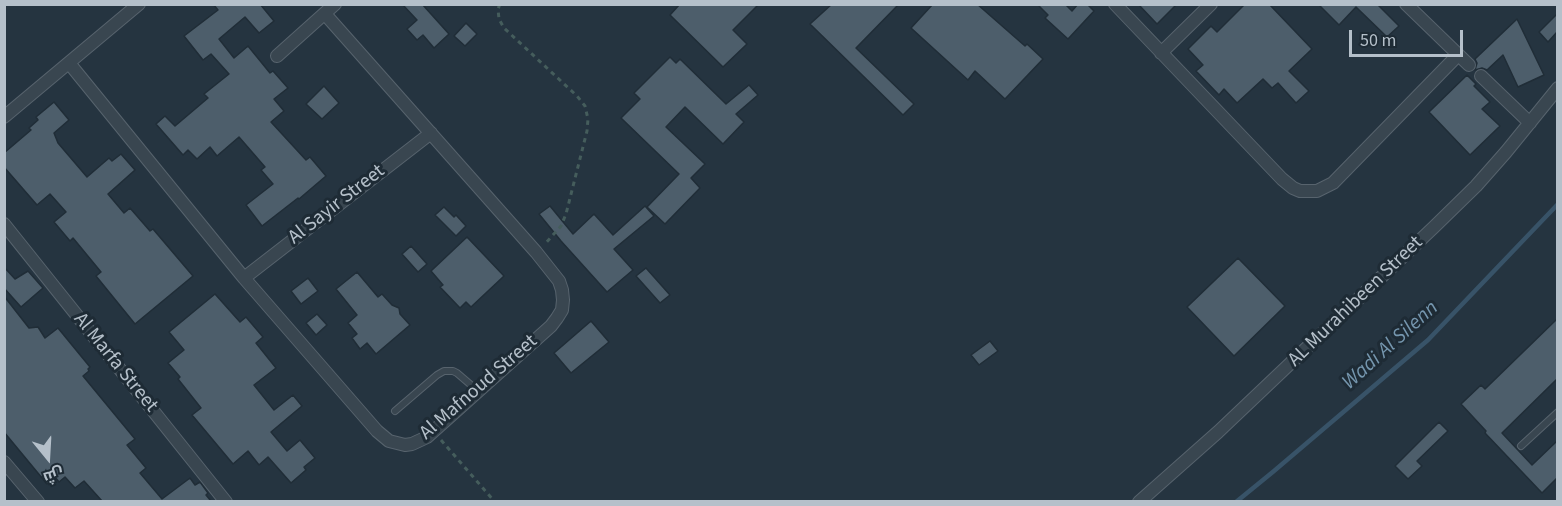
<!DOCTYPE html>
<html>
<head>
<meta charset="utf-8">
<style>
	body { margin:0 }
	#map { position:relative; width:1562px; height:506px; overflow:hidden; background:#253440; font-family:"Source Sans 3",Cairo,sans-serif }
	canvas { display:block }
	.frame { position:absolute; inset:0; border:6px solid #b5c0ca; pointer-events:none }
	.north { position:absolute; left:18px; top:428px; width:60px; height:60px; -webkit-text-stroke:4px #1e2b35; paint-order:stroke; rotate:162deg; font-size:16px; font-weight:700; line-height:24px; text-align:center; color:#b5c0ca }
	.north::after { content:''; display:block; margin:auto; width:21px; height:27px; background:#b5c0ca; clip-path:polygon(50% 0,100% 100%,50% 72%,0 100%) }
	.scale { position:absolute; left:1349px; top:30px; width:114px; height:27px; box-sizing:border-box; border:3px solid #b5c0ca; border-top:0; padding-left:8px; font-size:18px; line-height:21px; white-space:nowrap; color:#b5c0ca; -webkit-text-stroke:4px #1e2b35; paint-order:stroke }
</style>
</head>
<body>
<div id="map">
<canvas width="1562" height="506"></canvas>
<div class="frame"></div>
<div class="north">ش</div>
<div class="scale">50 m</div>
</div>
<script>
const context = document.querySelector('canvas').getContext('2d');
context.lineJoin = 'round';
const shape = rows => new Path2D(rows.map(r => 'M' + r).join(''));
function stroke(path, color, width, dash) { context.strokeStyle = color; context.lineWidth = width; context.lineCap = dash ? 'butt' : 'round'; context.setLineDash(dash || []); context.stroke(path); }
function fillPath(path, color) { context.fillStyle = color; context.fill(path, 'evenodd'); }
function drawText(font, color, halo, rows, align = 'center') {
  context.font = font + ' "Source Sans 3",sans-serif'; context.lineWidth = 6; context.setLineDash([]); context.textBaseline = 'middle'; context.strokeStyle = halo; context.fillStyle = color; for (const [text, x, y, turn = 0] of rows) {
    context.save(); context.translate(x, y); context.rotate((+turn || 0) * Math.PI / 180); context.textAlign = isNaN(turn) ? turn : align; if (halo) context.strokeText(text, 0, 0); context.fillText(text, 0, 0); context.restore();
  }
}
stroke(shape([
	[1236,502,1274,471,1428,340,1558,204]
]), '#385368', 4.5);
const building = shape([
	[213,4,260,4,274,21,259,33,245,17,219,39,234,58,248,46,270,73,273,71,288,88,274,99,284,111,271,122,306,160,310,157,326,176,299,199,298,198,262,226,246,205,273,184,261,170,265,167,239,137,217,156,210,147,197,159,188,150,183,155,156,124,165,116,175,126,208,98,204,94,229,74,211,54,203,60,184,36,218,10,213,4],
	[402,4,422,4,449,34,434,48,423,35,417,40,407,29,417,20,402,4],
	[680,4,759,4,733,30,747,44,723,67,670,15,680,4],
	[832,4,899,4,856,48,914,104,903,115,810,24,832,4],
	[933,4,977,4,1025,46,1027,44,1043,59,1005,99,975,71,968,80,911,28,933,4],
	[1037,4,1065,4,1072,11,1078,4,1087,4,1094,11,1068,39,1045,18,1048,15,1037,4],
	[1138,4,1177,4,1157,24,1138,4],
	[1245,4,1269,4,1312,49,1289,71,1309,91,1296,103,1278,83,1272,88,1263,79,1237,103,1224,89,1219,95,1196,71,1203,65,1188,49,1211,26,1217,32,1245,4],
	[1318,4,1377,4,1399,26,1387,37,1356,7,1339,25,1318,4],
	[1557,14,1557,32,1548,42,1539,32,1557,14],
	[1517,19,1544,75,1518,87,1503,55,1487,70,1482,68,1475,70,1477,63,1475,59,1517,19],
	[466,23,477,34,465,46,454,36,466,23],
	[670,57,676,63,680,59,726,104,749,85,758,95,736,114,744,122,723,144,685,107,666,127,705,164,691,178,700,188,665,224,647,207,679,174,621,118,640,99,634,93,670,57],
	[1467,75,1476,84,1474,86,1490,102,1482,109,1500,126,1470,155,1429,112,1467,75],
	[324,86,339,103,322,119,306,104,324,86],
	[54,102,69,120,54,133,58,143,87,177,109,158,112,161,121,154,135,170,108,194,124,213,130,208,150,231,153,229,193,276,135,324,96,276,101,272,73,238,70,241,54,222,66,212,50,194,37,205,4,167,4,153,31,130,29,128,38,120,36,117,54,102],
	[550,206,573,234,594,214,613,235,645,206,654,216,614,249,633,270,607,292,561,241,539,214,550,206],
	[444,207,454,217,456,215,466,226,456,236,435,215,444,207],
	[467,237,504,276,471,307,466,302,460,308,440,287,443,285,431,271,467,237],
	[411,246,427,264,418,272,402,254,411,246],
	[1238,258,1285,306,1234,356,1187,307,1238,258],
	[4,267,15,279,28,271,43,288,21,307,4,288,4,267],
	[646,268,670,295,660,303,636,276,646,268],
	[357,272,378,297,382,294,392,305,399,308,400,314,410,325,376,354,367,343,360,349,352,338,357,334,348,323,357,315,336,289,357,272],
	[308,278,318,291,301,304,291,291,308,278],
	[215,294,240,322,246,317,263,337,256,343,276,368,254,385,274,410,293,395,302,406,271,432,287,451,300,440,315,458,304,467,306,470,291,483,268,457,259,465,248,451,233,464,192,415,201,408,178,379,180,377,168,363,184,350,169,332,215,294],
	[4,296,29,328,38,327,45,338,58,328,90,367,88,369,89,371,83,376,135,439,127,445,146,468,140,473,162,499,190,478,195,485,200,482,208,493,206,495,211,501,102,501,84,481,75,488,65,477,59,482,55,477,47,484,4,432,4,296],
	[317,314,327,325,316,335,306,323,317,314],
	[1557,319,1557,379,1502,433,1532,465,1557,441,1557,478,1542,493,1485,433,1486,431,1461,404,1481,385,1485,389,1557,319],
	[591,321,609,342,571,373,554,353,591,321],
	[990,341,998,351,979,365,971,355,990,341],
	[1439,422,1448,431,1417,461,1422,466,1408,479,1395,466,1439,422]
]);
fillPath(building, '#4d5e6b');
stroke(building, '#202d37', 1.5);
const lane = shape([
	[395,411,437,375,444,371,453,371,457,373,478,391],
	[1521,446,1558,412]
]);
const street = shape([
	[1115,4,1282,179,1293,188,1300,191,1317,191,1333,183,1458,55],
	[1406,4,1469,65],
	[1161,53,1211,4],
	[277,56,335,4],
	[69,63,244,278,377,431,389,441,405,445,412,444,427,437,551,326,557,318,562,310,563,300,562,290,559,281,536,252,325,14],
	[1481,76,1530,123],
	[4,117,139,4],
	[4,224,226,502],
	[244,278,431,133],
	[4,462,38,502],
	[1139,502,1218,432,1434,227,1476,186,1506,152,1558,88]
]);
stroke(lane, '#57636d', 8);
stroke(street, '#57636d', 14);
stroke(shape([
	[500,4,498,9,499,19,504,28,577,96,585,106,588,119,587,131,566,214,561,226,545,244],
	[441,440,495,502]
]), '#455d5c', 3, [4.5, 4.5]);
stroke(lane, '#394650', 6);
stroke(street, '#394650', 12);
drawText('20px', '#b5c0ca', '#1e2b35', [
	["Al Sayir Street",337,205,-38],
	["AL Murahibeen Street",1356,302,-44],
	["Al Marfa Street",115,363,51],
	["Al Mafnoud Street",479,388,-41]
]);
drawText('italic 21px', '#7596ae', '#1e2b35', [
	["Wadi Al Silenn",1391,346,-42]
]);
</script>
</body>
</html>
